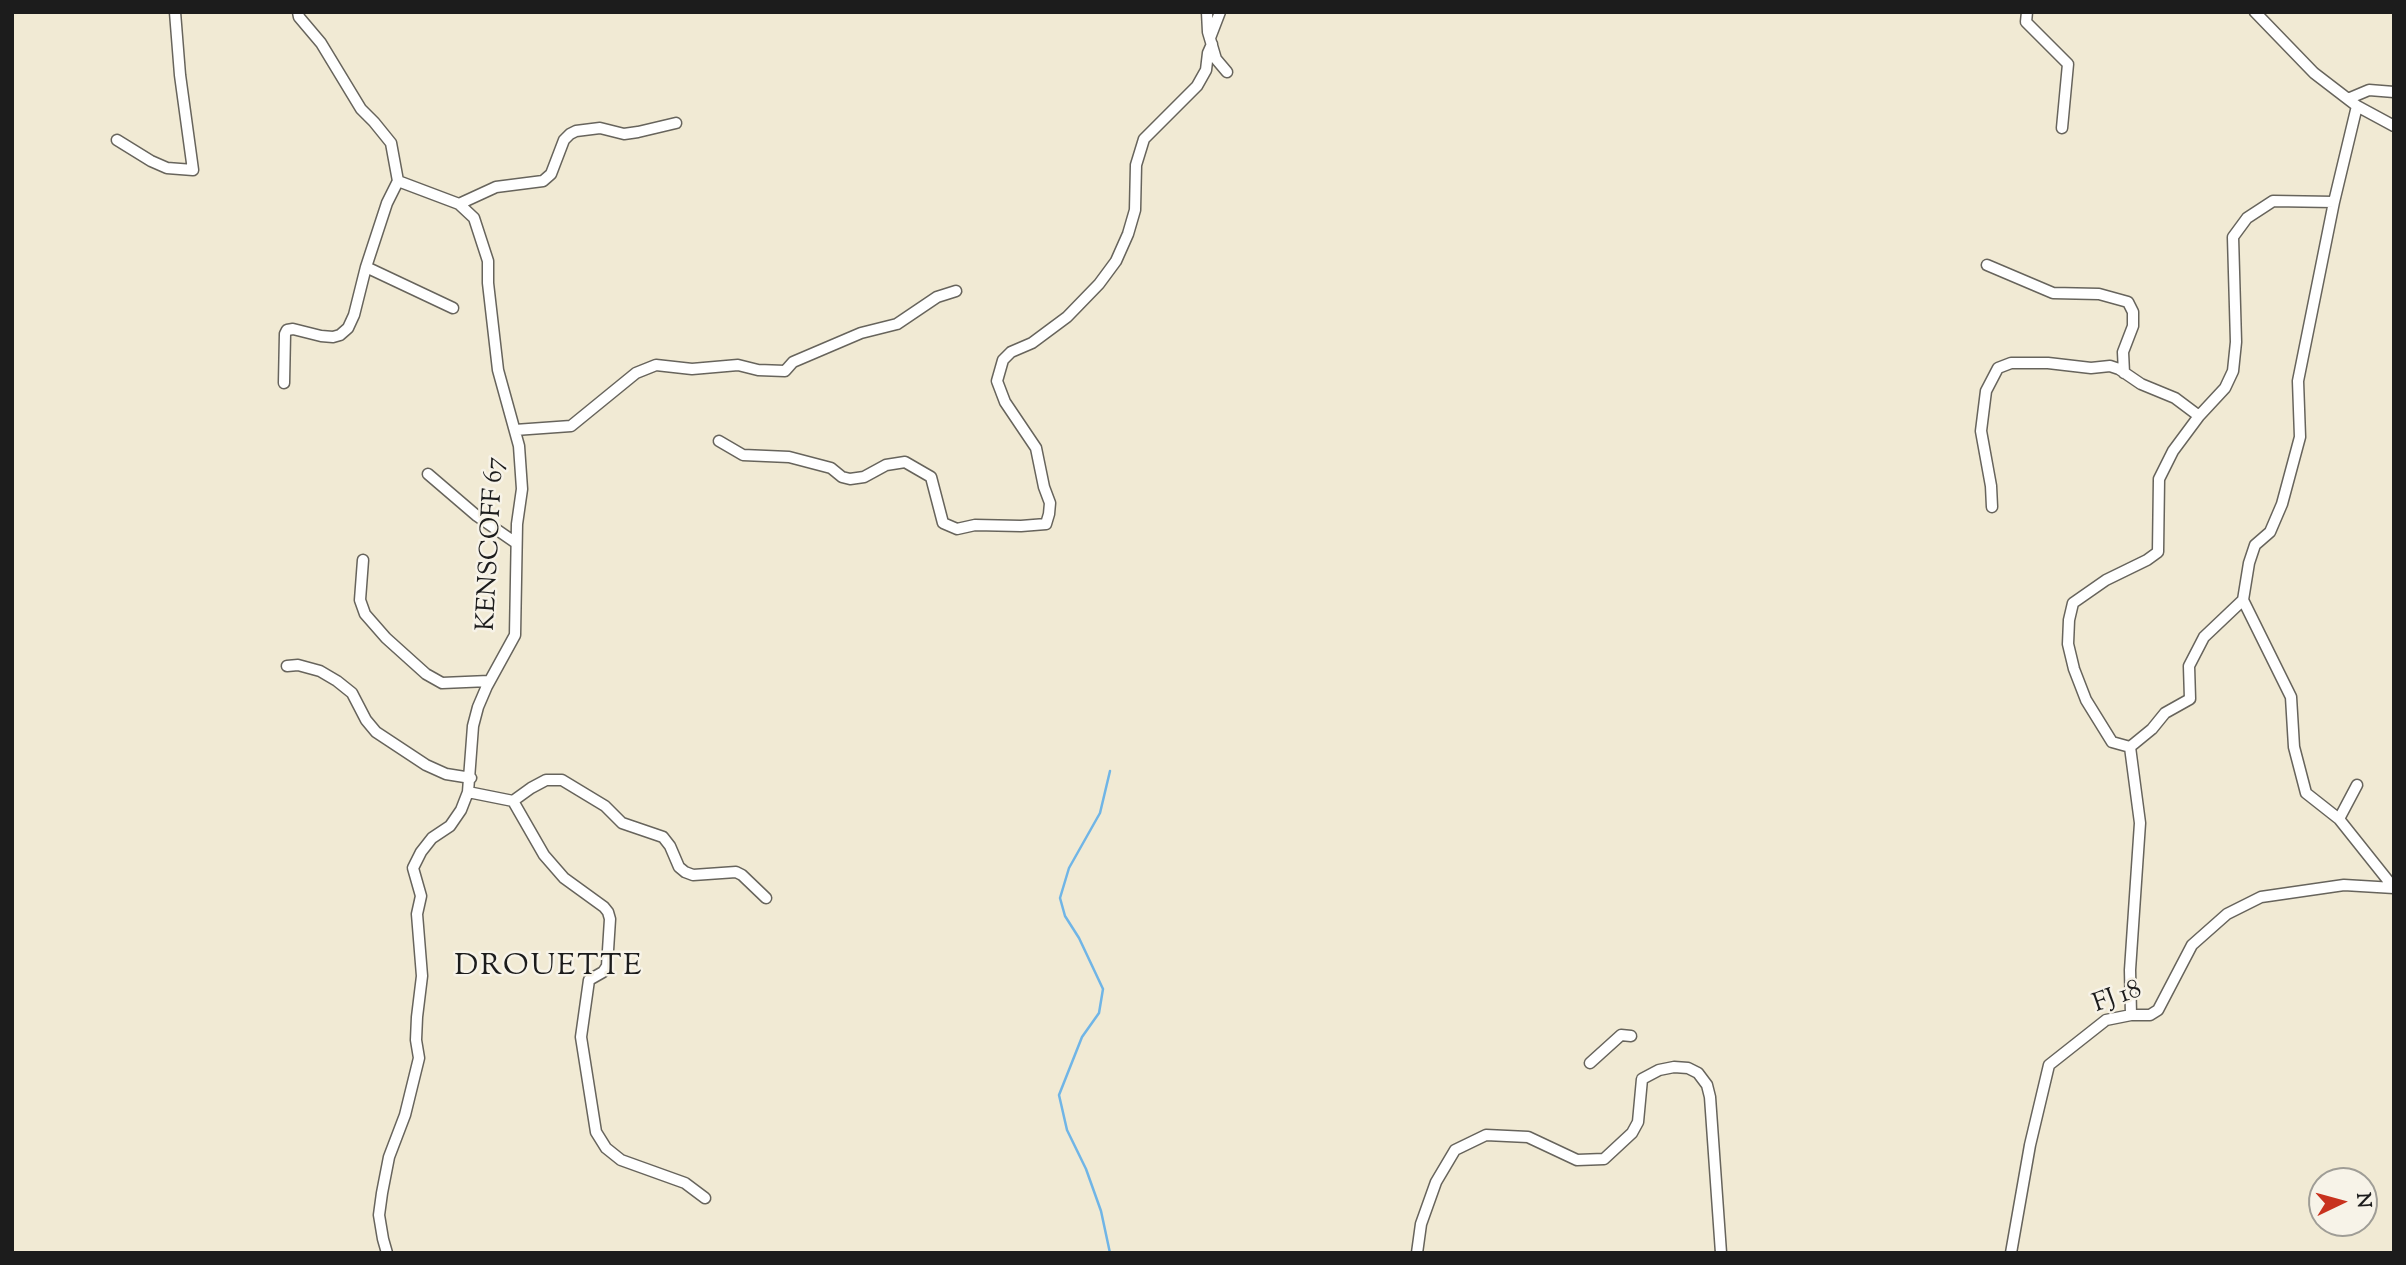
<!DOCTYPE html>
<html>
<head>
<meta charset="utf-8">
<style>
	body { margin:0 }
	#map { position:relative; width:2406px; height:1265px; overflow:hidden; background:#f1ead4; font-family:"Sorts Mill Goudy",serif }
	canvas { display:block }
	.frame { position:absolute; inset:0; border:14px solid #1c1c1c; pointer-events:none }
	.north { position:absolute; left:2308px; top:1167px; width:70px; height:70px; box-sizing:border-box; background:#f7f3e8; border:2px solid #9f9d96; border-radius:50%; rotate:85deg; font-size:19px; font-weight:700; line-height:28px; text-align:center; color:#1c1c1c }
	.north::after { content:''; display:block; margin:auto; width:24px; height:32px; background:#c8321e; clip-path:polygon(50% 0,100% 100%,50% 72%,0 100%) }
</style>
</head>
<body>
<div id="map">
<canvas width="2406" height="1265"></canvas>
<div class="frame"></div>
<div class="north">N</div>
</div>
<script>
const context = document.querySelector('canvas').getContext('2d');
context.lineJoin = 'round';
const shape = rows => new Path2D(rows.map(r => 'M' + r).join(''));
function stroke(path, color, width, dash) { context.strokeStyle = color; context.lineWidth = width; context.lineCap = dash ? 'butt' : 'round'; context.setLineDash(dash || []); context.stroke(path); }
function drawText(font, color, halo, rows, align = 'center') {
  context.font = font + ' "Sorts Mill Goudy",serif'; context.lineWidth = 5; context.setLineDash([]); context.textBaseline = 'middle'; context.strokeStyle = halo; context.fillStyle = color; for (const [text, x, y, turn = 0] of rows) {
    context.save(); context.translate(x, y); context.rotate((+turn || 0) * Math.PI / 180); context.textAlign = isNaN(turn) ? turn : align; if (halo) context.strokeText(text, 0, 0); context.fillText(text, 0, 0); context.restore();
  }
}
stroke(shape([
	[1110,1253,1101,1211,1086,1169,1067,1130,1059,1095,1082,1037,1099,1013,1103,989,1079,938,1065,916,1060,898,1069,868,1100,813,1110,771]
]), '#70b5e6', 2.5);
const minor = shape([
	[298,12,299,17,321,43,361,109,374,122,391,143,398,181,459,204,474,218,488,261,488,283,498,370,519,446,522,489,517,524,515,635,487,686,478,707,473,726,468,792,461,810,450,826,432,838,421,852,413,868,421,896,417,914,422,976,417,1017,416,1040,419,1058,405,1115,389,1157,382,1193,379,1215,383,1239,387,1253],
	[1207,12,1208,32,1216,59,1227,72],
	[2027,12,2026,22,2068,64,2062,128],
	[2255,12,2314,73,2357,106,2394,126],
	[1210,38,1220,12],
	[2350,98,2369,90,2394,92],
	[117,140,151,161,167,168,193,170,180,75,175,12],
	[459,204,496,187,543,181,551,174,564,140,570,134,576,131,600,128,624,134,638,132,676,123],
	[1987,265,2053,293,2099,294,2128,302,2133,312,2133,326,2123,352,2124,373],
	[366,267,453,308],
	[284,383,285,334,287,330,293,329,321,336,333,337,340,335,348,328,354,315,366,267,387,203,398,181],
	[515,430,571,426,636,373,656,365,692,369,738,365,758,370,785,371,793,362,861,333,897,324,937,297,956,291],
	[719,441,743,455,789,457,831,468,842,477,850,479,864,477,886,465,905,462,931,477,943,523,957,529,975,525,1021,526,1046,524,1049,514,1050,503,1044,487,1036,448,1005,402,997,381,1003,360,1011,352,1032,343,1067,317,1099,284,1116,261,1128,234,1135,210,1136,165,1144,139,1197,86,1206,70,1208,53,1212,44],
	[428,474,477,516,516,543],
	[1992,507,1991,486,1981,431,1986,391,1998,368,2011,363,2048,363,2091,368,2110,366,2119,369,2141,384,2175,398,2199,416],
	[363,560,360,600,365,614,386,638,426,674,442,683,489,681],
	[2243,600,2249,563,2255,545,2270,532,2282,504,2300,437,2298,381,2334,202,2357,106],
	[2243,600,2291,697,2294,747,2306,793,2339,819],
	[287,666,298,665,320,671,337,681,352,693,366,720,376,732,426,765,446,774,471,778],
	[2130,747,2152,729,2165,713,2190,699,2189,666,2204,637,2243,600],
	[2357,785,2339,819,2394,888],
	[468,792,513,801,544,855,564,878,604,907,608,912,610,919,607,966,603,972,589,980,581,1037,596,1132,606,1148,621,1160,685,1183,705,1198],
	[513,801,531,788,546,780,562,780,605,806,622,823,663,837,670,846,679,867,685,872,693,875,736,872,742,875,766,898],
	[2131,1015,2130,970,2140,823,2130,747,2112,742,2086,700,2074,669,2068,644,2069,620,2073,603,2106,580,2147,560,2158,552,2159,479,2173,451,2199,416,2225,388,2233,371,2236,342,2233,237,2247,218,2273,201,2334,202],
	[1590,1063,1621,1035,1631,1036],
	[1417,1253,1421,1224,1436,1182,1455,1150,1486,1135,1528,1137,1577,1160,1604,1159,1632,1133,1638,1122,1642,1079,1659,1070,1674,1067,1688,1068,1698,1073,1707,1085,1710,1097,1721,1253],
	[2011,1253,2030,1145,2049,1065,2106,1020,2131,1015,2150,1015,2158,1010,2192,945,2227,914,2261,897,2344,885,2394,888]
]);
stroke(minor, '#67645c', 13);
stroke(minor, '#fff', 10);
drawText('26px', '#1c1c1c', '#f7f3e8', [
	["KENSCOFF 67",493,544,-87],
	["FJ 18",2118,999,-20]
]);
context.letterSpacing = '2px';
drawText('30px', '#1c1c1c', '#f7f3e8', [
	["DROUETTE",549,969]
]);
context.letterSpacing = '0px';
</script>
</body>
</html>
